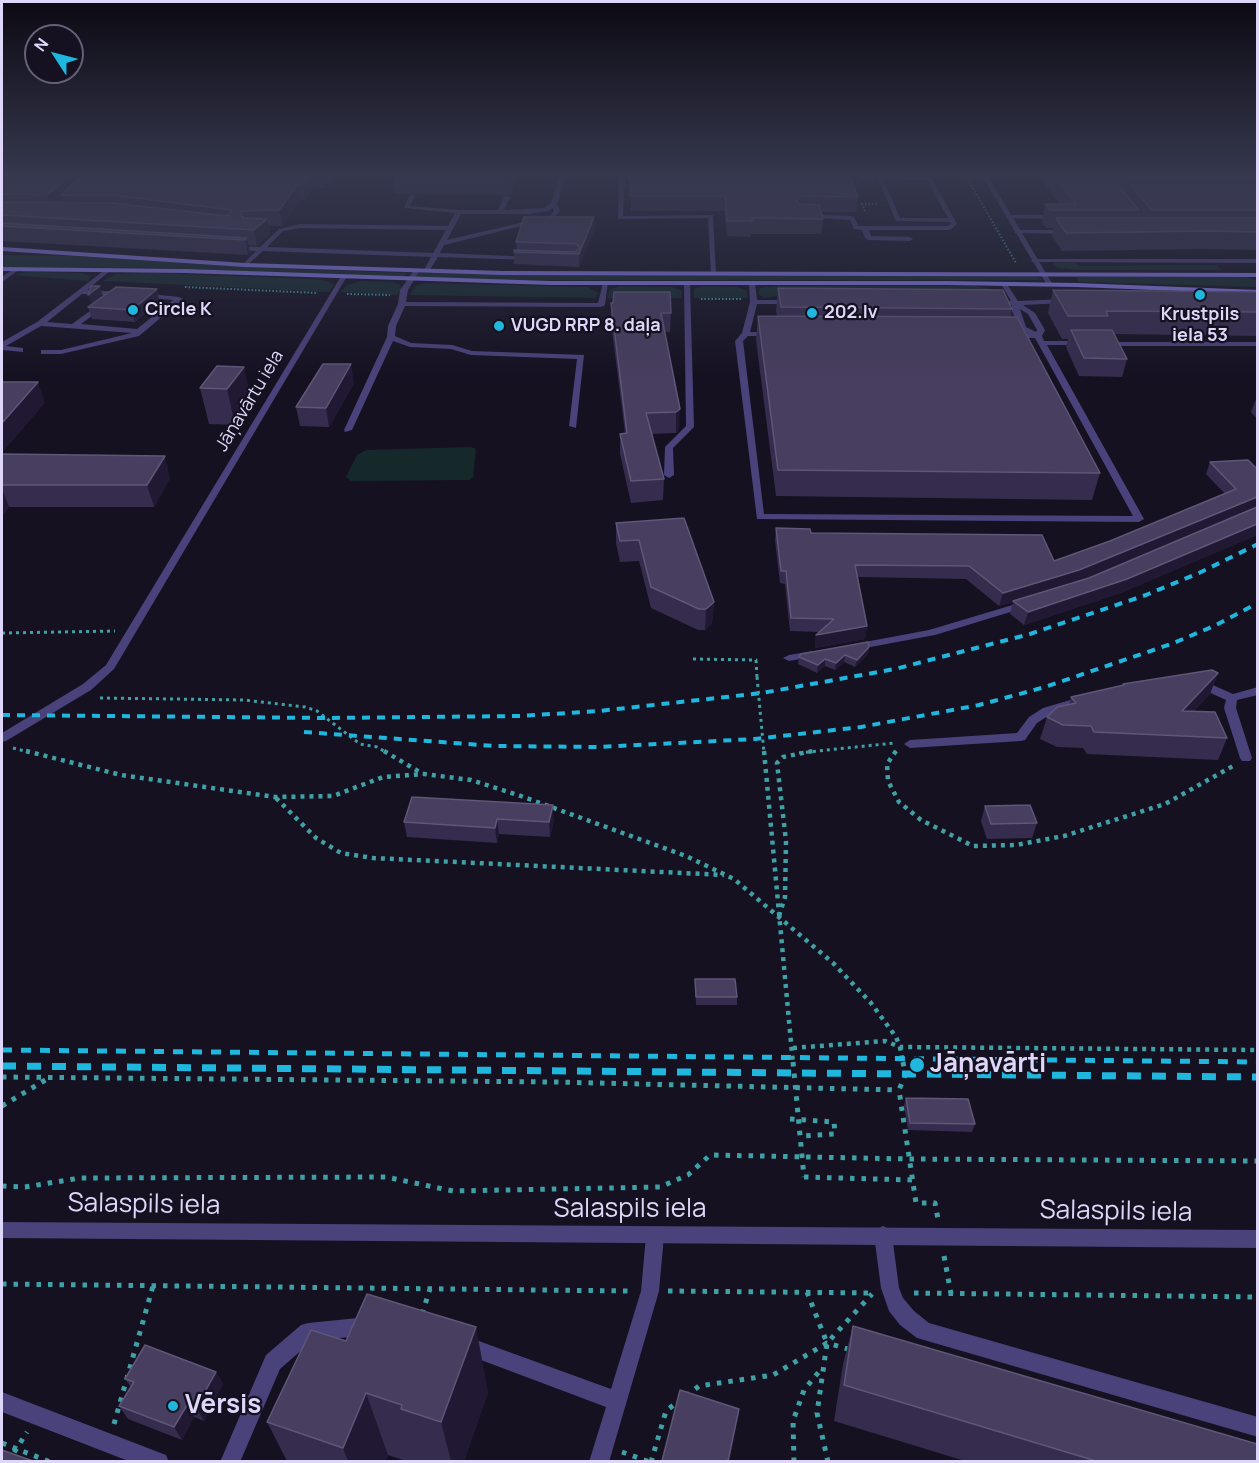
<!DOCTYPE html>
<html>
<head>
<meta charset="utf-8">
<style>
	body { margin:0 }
	#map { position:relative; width:1259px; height:1463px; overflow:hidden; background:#151121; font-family:Manrope,sans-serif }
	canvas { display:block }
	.frame { position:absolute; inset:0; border:3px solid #ded7f9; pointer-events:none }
	.north { position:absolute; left:24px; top:24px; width:60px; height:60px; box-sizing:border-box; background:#151121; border:2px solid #656077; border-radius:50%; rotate:306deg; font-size:16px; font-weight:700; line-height:24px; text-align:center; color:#ded7f9 }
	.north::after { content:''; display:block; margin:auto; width:21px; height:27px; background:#1fb7de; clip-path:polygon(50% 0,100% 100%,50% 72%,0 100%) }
</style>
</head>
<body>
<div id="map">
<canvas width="1259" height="1463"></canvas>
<div class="frame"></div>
<div class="north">N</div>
</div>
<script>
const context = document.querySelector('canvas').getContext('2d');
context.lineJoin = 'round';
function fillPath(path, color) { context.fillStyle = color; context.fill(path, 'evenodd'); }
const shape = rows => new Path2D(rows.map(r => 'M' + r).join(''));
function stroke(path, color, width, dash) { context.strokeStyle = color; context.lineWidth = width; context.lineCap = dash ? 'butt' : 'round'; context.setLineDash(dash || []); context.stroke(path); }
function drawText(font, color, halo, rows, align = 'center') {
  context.font = font + ' Manrope,sans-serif'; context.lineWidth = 4.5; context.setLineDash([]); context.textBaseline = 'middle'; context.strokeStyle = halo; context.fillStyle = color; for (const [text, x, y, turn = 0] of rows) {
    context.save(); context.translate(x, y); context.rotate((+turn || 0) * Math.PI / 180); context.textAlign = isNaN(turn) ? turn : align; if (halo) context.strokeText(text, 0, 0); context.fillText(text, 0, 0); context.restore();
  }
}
fillPath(shape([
	[2,255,72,256,287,269,408,273,402,277,164,268,2,267],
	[1054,263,1076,263,1078,266,1217,265,1221,270,1078,270,1059,268,1053,265],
	[27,272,81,273,91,276,88,281,15,275],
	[155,273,314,279,328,281,334,285,329,292,103,281,116,274],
	[418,273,1037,277,1044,280,514,280,416,277],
	[1076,277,1245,277,1257,280,1257,287,1079,282],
	[361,281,393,282,400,285,401,288,398,295,341,292,347,285],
	[426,283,588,287,598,293,595,298,410,295,415,286],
	[619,286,672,287,682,291,682,298,608,298,609,290],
	[702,286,737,287,746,290,748,298,694,298,694,289],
	[776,286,975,286,998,290,797,293,765,298,758,294,760,288],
	[471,447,476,449,473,477,469,480,351,481,346,477,357,455,366,450]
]), '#15292b');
stroke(shape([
	[966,176,1016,263],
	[865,211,862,204,877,204],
	[185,287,318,293],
	[347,294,390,295],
	[701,299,741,299]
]), '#3fa1a5', 2, [1.5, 2]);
stroke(shape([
	[2,633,115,631],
	[693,659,756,660,757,677],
	[100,698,244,700,305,707,317,711,360,744,377,747,387,753],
	[13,748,32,753],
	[799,753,894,743],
	[894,753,899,750]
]), '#3fa1a5', 3, [3, 4]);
stroke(shape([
	[26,751,121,775,275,797,333,796,383,777,424,774,471,780,518,795,686,856,734,879,833,963,871,1003,896,1037,900,1047,1258,1050],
	[384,751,423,774],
	[896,751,887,764,888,781,899,802,921,820,973,846,1016,845,1064,836,1165,804,1233,766],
	[276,798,316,838,341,853,373,858,724,875],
	[779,916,785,897,786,841,777,763,783,757,813,751],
	[793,1048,885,1041,900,1047,903,1064]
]), '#3fa1a5', 4.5, [4, 5]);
stroke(shape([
	[903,1062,905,1075,899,1090,916,1203,935,1203,938,1219],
	[2,1077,554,1082,899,1090],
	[2,1106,47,1079],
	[790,1119,834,1122,835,1134,800,1136],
	[804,1177,913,1180],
	[2,1186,25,1187,80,1178,386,1177,453,1191,660,1187,688,1175,710,1155,909,1159,1258,1161],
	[944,1256,951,1294],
	[2,1284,631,1291],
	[668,1291,874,1293],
	[807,1292,827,1343],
	[914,1293,1258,1297],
	[422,1314,430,1289],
	[686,1396,699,1386,773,1375,827,1343,851,1350],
	[114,1424,153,1286],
	[2,1443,50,1462],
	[622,1452,650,1462],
	[8,1462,27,1432],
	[651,1462,666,1411,680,1400],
	[794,1462,793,1421,804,1390,822,1368],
	[828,1462,817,1413,827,1343,872,1294]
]), '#3fa1a5', 5, [4.5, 7]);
fillPath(shape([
	[560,176,566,176,557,204,560,211,554,218,444,245,440,253,533,257,533,259,531,260,438,257,429,271,427,272,424,270,431,257,263,251,245,267,242,265,256,251,233,250,230,248,233,246,260,247,279,229,300,224,448,226,455,213,404,208,409,196,412,194,415,196,410,206,459,210,498,210,504,197,507,195,510,197,504,210,544,208,551,203,560,176],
	[553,208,554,211,550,216,447,240,461,214,530,214,548,211,553,208],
	[300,228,446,230,433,253,267,247,283,231,300,228],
	[619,176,625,176,623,216,713,215,716,275,711,274,708,218,618,219,619,176],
	[860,176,931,176,957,224,950,230,869,230,871,236,910,237,913,239,910,241,868,240,865,238,862,230,854,229,850,220,803,217,805,214,852,216,855,218,858,226,948,226,951,224,950,222,896,221,878,179,862,179,860,176],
	[883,179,927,180,948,218,900,218,883,179],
	[1008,215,1054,215,1057,217,1054,219,1006,218,1008,215],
	[1017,230,1067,230,1070,232,1067,234,1015,233,1015,231,1017,230],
	[1034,259,1258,259,1258,263,1032,262,1031,261,1034,259],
	[15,268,20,269,2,282,2,277,15,268],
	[106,269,111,270,87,290,123,292,126,292,126,296,82,294,47,322,72,324,101,303,104,303,104,307,81,324,137,329,173,300,144,297,141,297,141,293,179,297,183,299,139,336,61,354,41,354,41,350,61,350,132,333,41,326,6,346,23,348,23,352,2,350,2,342,37,322,106,269],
	[415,269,420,270,408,290,406,302,598,303,603,283,608,282,605,305,601,307,405,306,396,326,395,336,411,343,452,345,472,351,584,355,576,428,569,426,577,359,471,355,451,349,410,347,393,341,352,430,345,432,344,430,387,337,388,326,398,304,400,290,415,269],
	[752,281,755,283,757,300,791,300,795,302,791,304,757,304,750,332,1028,334,1019,328,1012,311,1012,305,995,306,991,304,995,302,1011,301,1001,284,1002,283,1006,283,1018,301,1067,299,1067,303,1064,303,1023,305,1035,313,1045,330,1042,336,1044,341,1082,341,1086,343,1082,345,1047,345,1144,519,1139,522,757,519,735,341,742,333,750,302,749,283,752,281],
	[1020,309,1028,314,1037,330,1036,332,1026,327,1020,309],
	[748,336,1035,338,1133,516,764,514,743,341,748,336],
	[687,282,690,284,694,427,673,448,674,475,669,478,664,475,665,447,686,426,684,284,687,282],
	[1100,342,1258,342,1258,346,1103,346,1099,344,1100,342],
	[1026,601,1031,604,1030,606,935,635,854,650,848,647,854,644,929,630,1026,601],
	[813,651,819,654,817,656,789,661,783,658,789,655,813,651],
	[1197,678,1233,694,1258,687,1258,695,1237,700,1236,708,1252,758,1250,761,1242,761,1240,758,1224,708,1226,700,1193,685,1191,682,1197,678],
	[1084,696,1088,697,1090,700,1088,703,1051,714,1037,723,1025,740,1021,741,910,748,904,744,910,740,1017,733,1029,717,1043,708,1084,696]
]), '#4a427a');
fillPath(shape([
	[982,176,988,176,1053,285,1052,286,1047,285,982,176],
	[343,276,346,278,114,669,91,690,6,741,2,742,2,733,83,684,106,665,340,278,343,276],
	[883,1226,889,1229,892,1235,899,1288,903,1298,914,1311,929,1323,1258,1417,1258,1437,917,1338,900,1325,889,1311,881,1288,874,1235,877,1229,883,1226],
	[655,1227,661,1230,664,1236,659,1291,609,1462,589,1462,606,1407,465,1354,458,1352,456,1345,458,1338,465,1336,611,1389,641,1291,646,1236,649,1230,655,1227],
	[368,1317,375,1319,377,1326,375,1333,368,1335,312,1341,280,1369,240,1462,220,1462,266,1355,301,1325,308,1323,368,1317],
	[2,1392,166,1455,169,1462,131,1462,2,1412,2,1392]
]), '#4a427a');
fillPath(shape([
	[2,1222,1258,1230,1258,1248,2,1238,2,1222]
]), '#4a427a');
fillPath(shape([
	[2,247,245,263,503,271,1258,273,1258,277,503,275,245,267,2,251,2,247],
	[2,267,185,269,551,281,947,281,1077,283,1258,290,1258,294,1077,287,947,285,551,285,185,273,2,271,2,267]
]), '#897bed');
stroke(shape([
	[2,715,327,718,520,716,599,711,762,693,895,669,1030,634,1146,595,1199,573,1258,544],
	[304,732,495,746,598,747,755,739,861,727,979,705,1045,687,1171,644,1214,626,1258,603]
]), '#1fb7de', 4, [8, 7]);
stroke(shape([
	[2,1050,1258,1062]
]), '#1fb7de', 5, [10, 9]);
stroke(shape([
	[2,1066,1258,1077]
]), '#1fb7de', 7, [14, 11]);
stroke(shape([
	[757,677,764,753]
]), '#3fa1a5', 3, [3, 4]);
stroke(shape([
	[764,751,793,1064]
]), '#3fa1a5', 4.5, [4, 5]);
stroke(shape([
	[793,1062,804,1177]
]), '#3fa1a5', 5, [4.5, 7]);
fillPath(shape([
	[2,176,81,176,81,177,85,176,334,176,325,188,314,188,305,200,300,200,282,226,269,226,270,234,257,246,248,245,250,254,248,255,2,241],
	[393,176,517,176,511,195,395,194],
	[629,176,858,197,856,212,820,212,823,219,821,234,751,234,751,237,727,236,724,211,631,211,631,196,628,196],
	[1039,176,1257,176,1257,250,1204,249,1062,251,1052,236,1054,228,1046,228,1042,222,1045,204,1059,204],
	[594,217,595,229,579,267,514,264,514,252,517,250,516,242],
	[778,288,1012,309,1011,317,1100,473,1092,500,776,496,756,340,758,316,777,316,776,311],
	[157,289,159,301,135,322,92,319,88,307,103,297],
	[1053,290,1257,292,1257,336,1114,334,1127,359,1122,377,1079,376,1066,347,1068,339,1062,339,1048,313],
	[611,303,671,313,670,332,665,332,679,430,676,433,651,434,664,479,663,500,631,503,620,454,620,434,625,433,611,322],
	[244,367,251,403,235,425,209,424,200,388],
	[354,383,329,427,300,426,296,407],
	[1256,399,1257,399,1257,419,1251,412],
	[2,454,170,478,154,507,9,507,2,516],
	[1210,462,1257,469,1257,535,1123,592,1024,625,1010,614,1013,602,999,606,966,579,858,577,867,626,865,639,815,648,816,635,820,632,790,631,785,584,780,583,775,541,776,528,1054,561,1110,541,1225,494,1206,474],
	[1223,522,1089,578,1080,581],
	[684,518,714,602,712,623,705,630,698,630,651,608,639,561,620,562,616,543,616,523],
	[869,647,868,654,855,667,844,662,835,670,825,666,817,673,798,664,799,657],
	[1218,673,1210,694,1194,711,1227,738,1218,760,1087,754,1083,748,1057,747,1040,739,1047,717,1069,704,1071,697,1122,686,1123,684],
	[412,797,554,820,550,837,499,834,497,843,407,837,404,822],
	[985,806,1037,823,1032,838,987,839,981,821],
	[695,979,737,997,737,1005,696,1005],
	[906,1098,975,1124,972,1132,908,1130,904,1105],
	[853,1326,1257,1461,965,1461,834,1421,843,1364],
	[311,1330,488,1392,464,1461,406,1461,388,1455,385,1461,287,1461,267,1422],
	[216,1372,223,1384,204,1421,194,1417,182,1440,128,1419,119,1406,131,1387,125,1379]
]), '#362c4d');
fillPath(shape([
	[63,176,81,176,83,184,61,195,62,201,51,210,47,195],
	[310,176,312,176,314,188,305,200,303,185],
	[323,176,334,176,325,188],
	[510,176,517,176,511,195],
	[298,185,300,200,282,226,279,210],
	[802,196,801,212,797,201,798,199],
	[594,217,595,229,579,267,579,254],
	[267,219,270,234,257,246,254,230],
	[247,238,250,254,248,255,245,240],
	[100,286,103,298,92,306,88,295],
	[157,289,159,301,135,322,132,310],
	[351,364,354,383,329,427,326,408],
	[244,367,251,403,235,425,227,389],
	[38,382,45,403,2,453,2,423],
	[680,409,679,430,676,433,676,412],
	[165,456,170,478,154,507,147,485],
	[2,488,9,507,2,516],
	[1257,497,1257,508,1075,583,999,606,1003,593],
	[1257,524,1257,535,1123,592,1024,625,1028,612],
	[714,602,712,623,705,630,706,609],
	[867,626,865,639,815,648,816,635],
	[869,647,868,654,855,667,857,660],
	[845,655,844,662,835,670,836,663],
	[825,659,825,666,817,673,818,665],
	[1218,673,1210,694,1174,733,1182,711],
	[553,805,554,820,550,837,549,822],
	[497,819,499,834,497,843,495,828],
	[476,1327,488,1392,464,1461,451,1461,441,1422],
	[216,1372,223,1384,204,1421,196,1408],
	[366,1393,388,1455,385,1461,348,1461,343,1448],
	[187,1405,194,1417,182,1440,174,1427],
	[739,1409,730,1461,728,1461]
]), '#211934');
const building = shape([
	[2,176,71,176,47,195,2,194,2,176],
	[82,176,310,176,303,185,298,185,279,210,241,211,241,215,244,218,267,219,254,230,2,215,2,202,112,203,227,216,232,210,112,195,61,195,82,176],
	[629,176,850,176,858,197,802,196,798,199,797,201,801,204,819,205,823,219,752,218,752,221,727,221,725,196,631,196,631,181,628,181,629,176],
	[1055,176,1110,176,1139,210,1050,210,1045,204,1076,204,1055,176],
	[1122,176,1257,176,1257,178,1123,177,1122,176],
	[1130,185,1257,186,1257,210,1152,210,1130,185],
	[524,217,594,217,579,254,514,252,514,250,575,252,580,248,577,244,516,242,524,217],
	[1056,218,1257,218,1257,232,1209,231,1066,233,1056,218],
	[2,223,247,238,245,240,2,226,2,223],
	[91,286,100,286,88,295,91,286],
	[116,287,157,289,132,310,88,307,116,287],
	[778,288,1003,290,1012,309,781,307,778,288],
	[1053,290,1257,292,1257,312,1106,311,1108,316,1068,316,1053,290],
	[614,292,670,292,671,313,661,313,680,409,676,412,646,413,664,479,631,481,620,434,627,433,611,303,613,303,614,292],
	[758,316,1017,317,1100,473,778,470,758,316],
	[1071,330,1112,330,1127,359,1084,358,1071,330],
	[323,364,351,364,326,408,296,407,323,364],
	[217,366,244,367,227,389,200,388,217,366],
	[2,382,38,382,2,423,2,382],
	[2,454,165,456,147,485,2,485,2,454],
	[1248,460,1257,469,1257,497,1079,570,1003,593,969,566,855,565,867,626,816,635,834,619,791,618,786,571,781,571,776,528,810,529,811,533,1042,535,1054,561,1110,541,1236,489,1210,462,1248,460],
	[1257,507,1257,524,1127,579,1028,612,1013,601,1089,578,1257,507],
	[684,518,714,602,706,609,699,609,651,587,639,540,620,541,616,523,684,518],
	[868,642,869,647,857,660,845,655,836,663,825,659,818,665,799,657,801,654,868,642],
	[1212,670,1218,673,1182,711,1215,712,1227,738,1094,732,1091,726,1063,725,1047,717,1057,707,1076,703,1071,697,1124,685,1123,684,1212,670],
	[412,797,553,805,549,822,497,819,495,828,404,822,412,797],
	[1030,805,1037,823,991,824,985,806,1030,805],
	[695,979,735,979,737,997,696,997,695,979],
	[906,1098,968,1099,975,1124,910,1123,906,1098],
	[367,1294,476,1327,441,1422,401,1409,402,1405,366,1393,343,1448,267,1422,311,1330,346,1341,367,1294],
	[853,1326,1257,1444,1257,1461,1096,1461,844,1385,853,1326],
	[145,1345,216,1372,196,1408,187,1405,174,1427,119,1406,134,1382,125,1379,145,1345],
	[680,1390,739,1409,728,1461,662,1461,680,1390],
	[2,1450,33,1461,2,1461,2,1450]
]);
fillPath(building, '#483e5f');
stroke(building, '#5f5678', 1.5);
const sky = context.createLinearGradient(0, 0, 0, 380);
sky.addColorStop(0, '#0c0912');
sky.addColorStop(0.46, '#35384e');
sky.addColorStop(1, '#35384e00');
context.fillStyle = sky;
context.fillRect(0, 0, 1259, 380);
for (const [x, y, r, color] of [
	[1200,295,6,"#1fb7de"],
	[133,310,6,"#1fb7de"],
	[812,313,6,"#1fb7de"],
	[499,326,6,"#1fb7de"],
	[917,1065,8,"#1fb7de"],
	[173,1406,6,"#1fb7de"]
]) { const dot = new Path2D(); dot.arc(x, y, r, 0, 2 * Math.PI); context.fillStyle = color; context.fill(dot); stroke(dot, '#151121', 2); }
drawText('bold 18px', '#ded7f9', '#151121', [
	["Circle K",145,310],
	["202.lv",824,313],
	["Krustpils",1200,315,"center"],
	["iela 53",1200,336,"center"],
	["VUGD RRP 8. daļa",511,326]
], 'left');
drawText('18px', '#ded7f9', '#151121', [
	["Jāņavārtu iela",250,401,-59]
]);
drawText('bold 26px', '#ded7f9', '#151121', [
	["Jāņavārti",930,1065],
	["Vērsis",185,1406]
], 'left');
drawText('26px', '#ded7f9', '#151121', [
	["Salaspils iela",144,1205,1],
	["Salaspils iela",630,1210],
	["Salaspils iela",1116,1212,1]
]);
</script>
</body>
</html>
